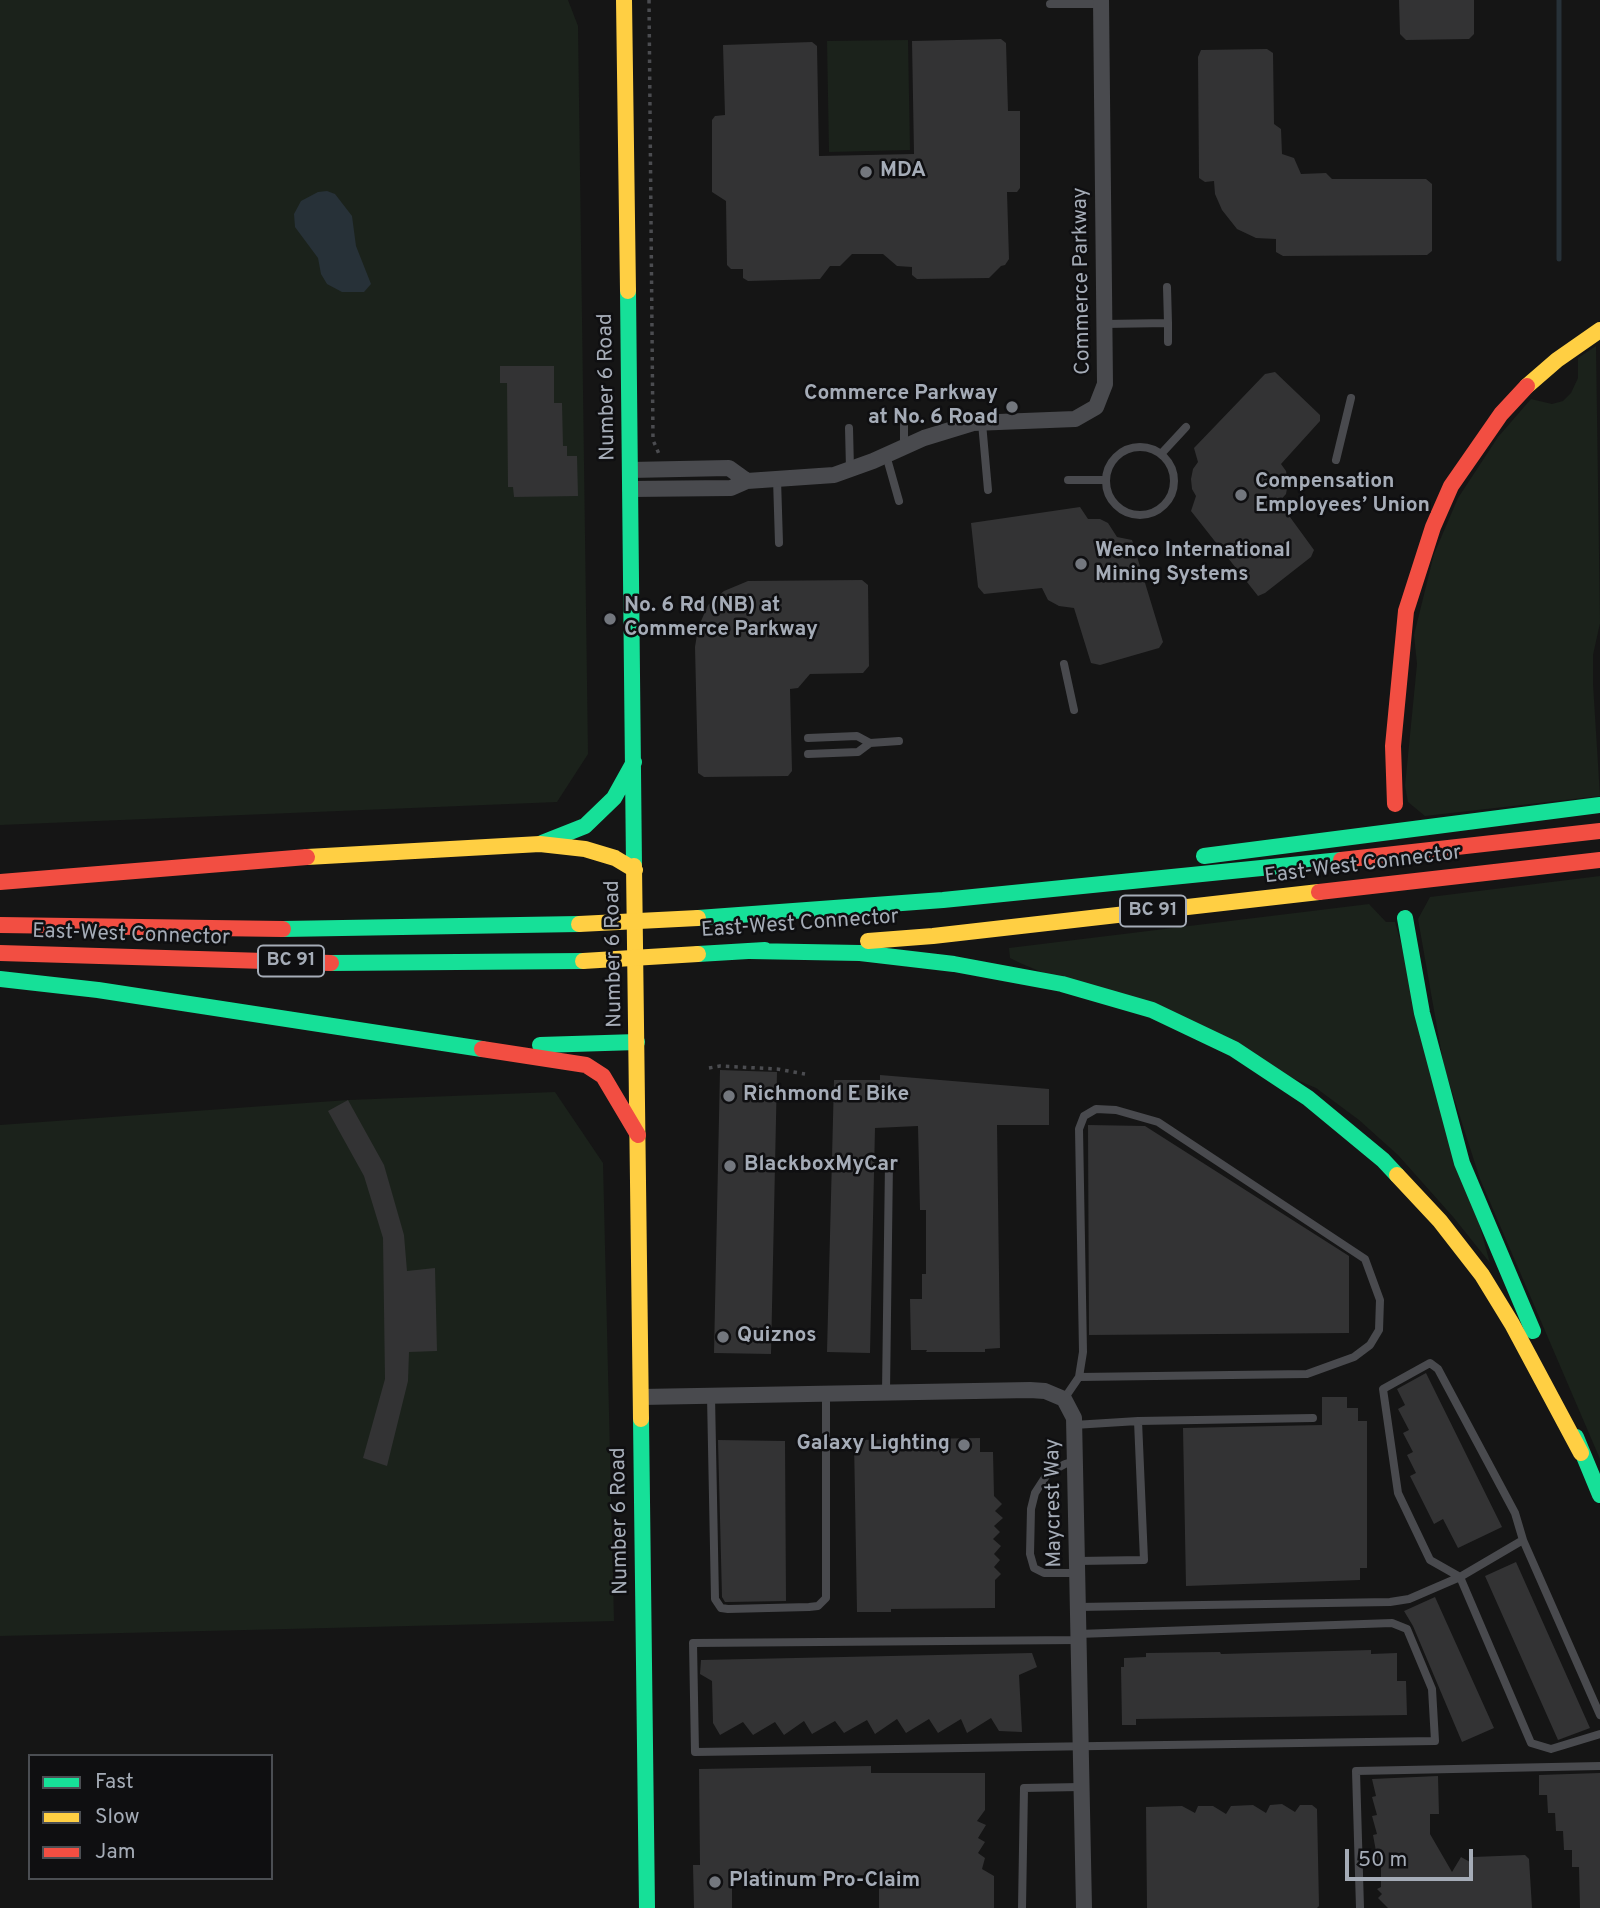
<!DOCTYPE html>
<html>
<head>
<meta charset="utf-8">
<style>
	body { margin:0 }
	#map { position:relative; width:1600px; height:1908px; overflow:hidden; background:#151515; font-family:Overpass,sans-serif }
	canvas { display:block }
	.legend { position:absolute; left:28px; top:1754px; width:245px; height:126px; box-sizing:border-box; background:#0f0f11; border:2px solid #4b4e53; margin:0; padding:9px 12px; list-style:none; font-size:21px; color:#a5acb7 }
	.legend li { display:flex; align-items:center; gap:14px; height:35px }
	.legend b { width:35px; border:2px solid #4b4e53 }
	.scale { position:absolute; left:1345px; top:1849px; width:128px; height:32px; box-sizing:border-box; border:4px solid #a5acb7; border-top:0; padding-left:9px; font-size:21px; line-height:24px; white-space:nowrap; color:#a5acb7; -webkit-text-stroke:5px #0f0f11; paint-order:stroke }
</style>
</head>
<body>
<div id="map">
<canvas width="1600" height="1908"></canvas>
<ul class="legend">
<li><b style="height:9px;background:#16e098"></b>Fast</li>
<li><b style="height:9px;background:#ffcf43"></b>Slow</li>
<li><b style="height:9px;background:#f24e42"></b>Jam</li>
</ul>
<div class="scale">50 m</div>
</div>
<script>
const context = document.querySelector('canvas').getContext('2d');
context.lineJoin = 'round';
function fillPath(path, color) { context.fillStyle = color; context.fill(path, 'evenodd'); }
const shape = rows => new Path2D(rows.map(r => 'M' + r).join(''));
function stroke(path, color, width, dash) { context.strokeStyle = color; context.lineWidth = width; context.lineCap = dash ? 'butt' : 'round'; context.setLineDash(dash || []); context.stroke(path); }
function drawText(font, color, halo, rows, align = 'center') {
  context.font = font + ' Overpass,sans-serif'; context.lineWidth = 5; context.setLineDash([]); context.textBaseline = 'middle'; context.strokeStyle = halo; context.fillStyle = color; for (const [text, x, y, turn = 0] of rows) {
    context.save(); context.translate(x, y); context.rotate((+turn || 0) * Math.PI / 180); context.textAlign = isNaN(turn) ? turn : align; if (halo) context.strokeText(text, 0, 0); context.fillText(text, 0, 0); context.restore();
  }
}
fillPath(shape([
	[0,0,568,0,578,26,588,754,557,802,0,825],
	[908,40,910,150,829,152,827,41],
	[1596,346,1600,623,1593,655,1593,684,1600,796,1425,816,1408,802,1405,786,1417,664,1414,635,1434,554,1458,498,1498,437,1531,399,1552,404,1563,401,1571,393,1578,378,1578,358],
	[1600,876,1600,1459,1480,1179,1444,1067,1418,919,1430,897],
	[1369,904,1386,922,1395,922,1490,1263,1454,1218,1398,1155,1359,1120,1316,1088,1020,963,1010,958,1009,948],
	[555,1092,603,1163,614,1621,0,1636,0,1125,348,1100]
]), '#1b221b');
fillPath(shape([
	[327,191,335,194,352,216,356,246,371,284,364,292,342,292,327,284,321,274,318,258,295,227,294,214,301,201,318,192]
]), '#273138');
stroke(shape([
	[1559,259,1559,0]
]), '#273138', 5);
fillPath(shape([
	[1399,0,1474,0,1474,34,1469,39,1406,40,1400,34],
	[1001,39,1006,43,1008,111,1020,111,1020,188,1017,192,1007,192,1009,259,1005,265,1001,266,989,278,917,279,912,275,912,267,897,266,883,254,852,254,840,266,830,266,820,279,748,281,743,278,743,269,731,269,727,265,726,201,712,192,712,120,715,116,725,115,723,45,812,42,817,46,819,156,914,154,912,41],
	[1267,49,1273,53,1274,124,1281,129,1282,154,1294,158,1301,174,1326,173,1332,179,1426,179,1432,184,1432,251,1427,255,1283,256,1276,252,1276,239,1256,238,1237,229,1222,210,1215,194,1214,181,1205,182,1199,178,1198,57,1201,50],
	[500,366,554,366,554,403,562,403,563,446,567,446,567,456,577,456,578,496,514,497,513,487,508,487,507,383,500,383],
	[1275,372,1320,415,1320,421,1281,464,1286,471,1288,483,1286,494,1279,502,1314,550,1311,557,1265,593,1258,596,1191,511,1196,496,1192,489,1191,479,1193,469,1198,462,1194,448,1265,374],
	[1080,507,1088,519,1100,519,1108,523,1117,537,1132,540,1163,642,1159,648,1100,665,1091,663,1074,608,1059,606,1048,600,1042,588,984,594,978,587,971,523],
	[862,580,868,585,869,666,863,673,810,674,798,688,790,689,792,771,788,776,704,777,698,773,695,647,698,628,708,605,724,591,748,581],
	[720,1070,777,1072,771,1354,714,1353],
	[880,1075,1049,1089,1049,1125,997,1125,1000,1348,985,1349,985,1352,926,1352,927,1350,911,1350,910,1299,922,1299,922,1274,926,1274,926,1210,920,1210,918,1126,875,1128,870,1353,827,1352,834,1080,880,1080],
	[348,1100,384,1165,404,1235,407,1271,435,1268,437,1351,409,1352,408,1381,387,1466,363,1458,385,1379,383,1238,364,1176,328,1111],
	[1088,1125,1145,1126,1349,1256,1349,1333,1089,1335],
	[1426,1373,1502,1527,1458,1548,1443,1519,1434,1524,1410,1476,1416,1473,1407,1455,1413,1452,1403,1433,1409,1430,1398,1409,1405,1405,1397,1389],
	[1322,1397,1347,1397,1347,1408,1358,1408,1358,1421,1367,1421,1367,1568,1360,1568,1360,1580,1186,1586,1183,1428,1322,1425],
	[980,1438,980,1452,993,1452,994,1496,1002,1504,995,1511,1003,1518,994,1526,1000,1532,993,1539,1001,1546,994,1554,1000,1560,994,1567,1001,1574,995,1580,995,1608,891,1609,891,1612,857,1612,854,1440],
	[718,1440,785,1441,786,1601,728,1602,725,1602,722,1597],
	[1516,1562,1590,1728,1558,1740,1485,1576],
	[1435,1597,1494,1728,1462,1742,1413,1626,1404,1611],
	[1371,1650,1371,1654,1397,1653,1397,1681,1406,1681,1407,1715,1136,1719,1136,1725,1122,1725,1121,1667,1124,1667,1124,1658,1146,1657,1146,1653,1220,1652,1221,1654],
	[1032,1653,1037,1667,1019,1675,1022,1732,999,1731,991,1718,967,1733,961,1719,938,1733,929,1719,906,1733,897,1719,875,1734,867,1720,844,1733,835,1721,812,1734,804,1721,784,1735,775,1722,753,1735,743,1722,720,1735,713,1723,712,1681,700,1674,701,1660],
	[871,1766,871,1773,985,1773,985,1810,977,1821,986,1825,978,1838,985,1842,978,1853,985,1858,982,1869,994,1876,994,1908,879,1908,879,1875,732,1877,732,1908,694,1908,693,1865,700,1865,699,1769],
	[1600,1773,1600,1908,1580,1908,1579,1867,1572,1867,1572,1850,1564,1850,1563,1831,1556,1831,1555,1813,1548,1813,1547,1795,1539,1795,1539,1775],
	[1438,1776,1439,1814,1430,1814,1430,1834,1452,1872,1461,1857,1470,1862,1473,1857,1525,1855,1529,1859,1532,1908,1388,1908,1378,1898,1382,1894,1377,1889,1381,1887,1381,1862,1378,1862,1373,1835,1377,1834,1372,1816,1377,1815,1372,1797,1376,1796,1372,1779],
	[1282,1804,1295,1812,1300,1805,1312,1805,1317,1809,1319,1906,1317,1908,1147,1908,1146,1807,1182,1806,1195,1813,1198,1806,1213,1806,1226,1814,1231,1806,1253,1805,1266,1813,1270,1805]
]), '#333334');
stroke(shape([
	[649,0,653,440,659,454],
	[709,1068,720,1066,777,1069,805,1074]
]), '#4b4c50', 3.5, [3.5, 5]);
stroke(shape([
	[1050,4,1101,4],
	[1168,323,1168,342],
	[1104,324,1168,323,1167,287],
	[982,423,988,490],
	[904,425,904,447],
	[849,428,850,469],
	'1106 481a34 34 0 1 1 68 0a34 34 0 1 1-68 0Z',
	[1161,454,1186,427],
	[886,455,899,501],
	[1336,460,1351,398],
	[777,479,779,543],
	[1068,480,1106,480],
	[1064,664,1074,710],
	[808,738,857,736,870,743],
	[808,754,858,752,870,743,899,741],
	[886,1392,889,1162],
	[711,1396,715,1599,721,1608,728,1609,809,1607,818,1606,826,1598,826,1394],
	[1064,1399,1079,1377,1083,1352,1079,1129,1084,1116,1096,1109,1116,1110,1158,1122,1365,1259,1380,1300,1379,1330,1370,1345,1354,1357,1307,1374,1079,1377],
	[1074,1425,1138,1421,1313,1418],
	[1075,1461,1065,1464,1048,1473,1035,1493,1031,1509,1030,1554,1034,1568,1044,1573,1077,1573],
	[1523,1540,1515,1513,1438,1369,1430,1363,1383,1389,1398,1493,1430,1560,1460,1577,1531,1743,1551,1749,1600,1734],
	[1077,1561,1144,1560,1138,1421],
	[1078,1607,1390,1602,1409,1599,1460,1577,1523,1540,1600,1715],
	[1078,1634,1392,1623,1407,1629,1432,1689,1435,1741,695,1752,693,1643,1078,1640],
	[1022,1908,1024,1788,1081,1787],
	[1360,1908,1356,1771,1600,1766]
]), '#494a4e', 8);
stroke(shape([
	[630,470,729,468,747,481],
	[630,489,731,488,747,481,834,475,873,461,924,438,973,423,1075,419,1096,407,1105,384,1101,0],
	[641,1397,1030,1390,1045,1391,1064,1399,1074,1418,1084,1908]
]), '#494a4e', 16);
stroke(shape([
	[628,291,634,866],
	[542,843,585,826,614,798,634,762],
	[1204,856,1600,805],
	[698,918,943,900,1341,860],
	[1405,918,1422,1013,1462,1163,1533,1331],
	[283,929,579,924],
	[749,951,860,953,954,964,1062,984,1152,1010,1234,1049,1308,1098,1383,1160,1397,1175],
	[698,954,765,950],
	[331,963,583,961],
	[0,979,98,990,482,1049],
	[540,1045,637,1042],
	[641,1419,647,1908],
	[1576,1437,1600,1495]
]), '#16e098', 16);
stroke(shape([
	[624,0,628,291],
	[1527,386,1557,360,1600,330],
	[307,857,540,844,585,849,615,858,635,870],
	[634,866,641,1419],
	[868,941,933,936,1319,892],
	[1397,1175,1440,1221,1482,1275,1512,1324,1581,1453]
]), '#ffcf43', 16);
stroke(shape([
	[1395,804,1393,746,1406,611,1433,527,1451,486,1501,414,1527,386],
	[1341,860,1600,831],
	[0,882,307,857],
	[1319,892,1600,860],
	[0,925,283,929],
	[0,953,331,963],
	[482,1049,586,1065,603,1076,638,1135]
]), '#f24e42', 16);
stroke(shape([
	[579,924,698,918],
	[583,961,698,954]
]), '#ffcf43', 16);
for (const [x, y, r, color] of [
	[866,172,7,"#73777e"],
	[1012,407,7,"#73777e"],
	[1241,495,7,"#73777e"],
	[1081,564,7,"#73777e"],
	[610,619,7,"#73777e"],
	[729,1096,7,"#73777e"],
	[730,1166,7,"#73777e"],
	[723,1337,7,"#73777e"],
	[964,1445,7,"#73777e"],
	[715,1882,7,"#73777e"]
]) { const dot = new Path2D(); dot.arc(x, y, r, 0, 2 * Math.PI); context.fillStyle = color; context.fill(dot); stroke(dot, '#0f0f11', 2.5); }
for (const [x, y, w] of [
	[1153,911,66],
	[291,961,66]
]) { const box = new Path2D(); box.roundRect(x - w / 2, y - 15.5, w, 31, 5); context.fillStyle = '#0f0f11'; context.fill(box); stroke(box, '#a5acb7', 2); }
drawText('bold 19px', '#a5acb7', null, [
	["BC 91",1153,911],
	["BC 91",291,961]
]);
drawText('bold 21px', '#a5acb7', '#0f0f11', [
	["MDA",880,172],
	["Commerce Parkway",998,395,"right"],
	["at No. 6 Road",998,419,"right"],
	["Compensation",1255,483],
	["Employees’ Union",1255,507],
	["Wenco International",1095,552],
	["Mining Systems",1095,576],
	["No. 6 Rd (NB) at",624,607],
	["Commerce Parkway",624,631],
	["Richmond E Bike",743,1096],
	["BlackboxMyCar",744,1166],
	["Quiznos",737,1337],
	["Galaxy Lighting",950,1445,"right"],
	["Platinum Pro-Claim",729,1882]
], 'left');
drawText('21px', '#a5acb7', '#0f0f11', [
	["Commerce Parkway",1083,281,-91],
	["Number 6 Road",608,387,-91],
	["East-West Connector",1363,866,-7],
	["East-West Connector",800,925,-4],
	["East-West Connector",131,936,2],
	["Number 6 Road",615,954,-91],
	["Maycrest Way",1055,1503,-91],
	["Number 6 Road",621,1521,-91]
]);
</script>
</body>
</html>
